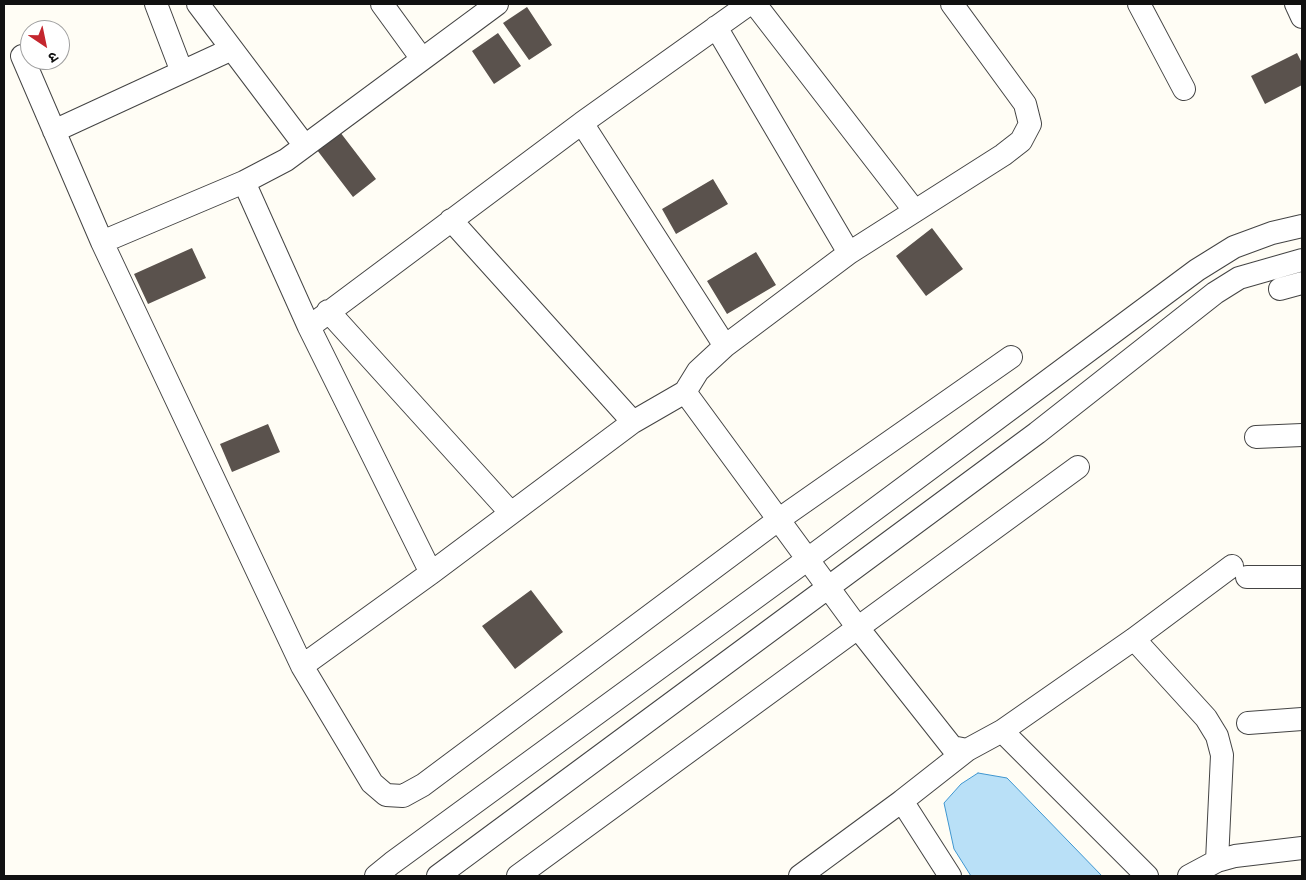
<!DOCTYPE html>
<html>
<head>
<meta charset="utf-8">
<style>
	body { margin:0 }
	#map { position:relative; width:1306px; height:880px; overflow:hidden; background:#fffdf5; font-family:"Zilla Slab","Noto Sans Devanagari",serif }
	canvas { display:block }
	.frame { position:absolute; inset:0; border:5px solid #111; pointer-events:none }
	.north { position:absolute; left:20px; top:20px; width:50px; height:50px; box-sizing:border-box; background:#fff; border:1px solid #a0a0a0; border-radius:50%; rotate:146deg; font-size:14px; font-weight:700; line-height:20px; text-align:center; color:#111 }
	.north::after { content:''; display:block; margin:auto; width:18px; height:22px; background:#c4262e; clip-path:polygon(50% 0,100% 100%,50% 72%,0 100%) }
</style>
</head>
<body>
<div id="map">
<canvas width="1306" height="880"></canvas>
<div class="frame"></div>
<div class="north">उ</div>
</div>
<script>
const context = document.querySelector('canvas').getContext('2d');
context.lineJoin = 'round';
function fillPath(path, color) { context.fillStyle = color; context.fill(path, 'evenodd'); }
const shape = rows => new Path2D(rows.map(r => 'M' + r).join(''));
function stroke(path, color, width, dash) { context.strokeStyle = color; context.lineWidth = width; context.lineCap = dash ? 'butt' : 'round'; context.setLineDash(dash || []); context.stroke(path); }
const water = shape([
	[978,773,1007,778,1102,876,971,876,954,849,944,803,961,784,978,773]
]);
fillPath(water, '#b9e0f7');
stroke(water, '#3f96cf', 1);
fillPath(shape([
	[527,7,552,45,529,60,503,23],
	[498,33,521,66,494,84,472,51],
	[1297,53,1302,63,1302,85,1265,104,1251,76],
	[340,132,376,179,353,197,317,150],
	[713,179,728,204,676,234,662,209],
	[932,228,963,269,926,296,896,256],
	[192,248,206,278,148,304,134,274],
	[756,252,776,285,727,314,707,281],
	[268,424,280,452,232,472,220,444],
	[531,590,563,632,515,669,482,626]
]), '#5a524d');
const minor = shape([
	[156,4,182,72],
	[198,4,305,146],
	[382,4,422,59],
	[755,4,914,210],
	[952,4,1025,104,1030,124,1021,141,1003,155,849,253,725,346,698,371,685,392,858,628,952,747,967,750,1002,731,1134,639,1232,566],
	[1139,4,1184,89],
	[1296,4,1302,17],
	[716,27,849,253],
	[22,56,102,242,302,666,372,783,386,795,403,796,423,785,778,520,1011,357],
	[582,123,725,346],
	[54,131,232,49],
	[244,182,309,327,431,573],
	[451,220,633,422],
	[102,242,244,182,286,160,497,4],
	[1280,289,1302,283],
	[328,311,510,512],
	[309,327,582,123,749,4],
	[1256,437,1302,435],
	[1247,577,1302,577],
	[1134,639,1206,718,1217,736,1222,755,1217,861],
	[302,666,431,573,633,422,685,392],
	[1248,723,1302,719],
	[1002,731,1147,876],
	[902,801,950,876],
	[376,876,392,863,808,559,1197,270,1234,247,1272,233,1302,226],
	[438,876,1037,433,1215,293,1239,278,1302,260],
	[518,876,1078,467],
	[800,876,902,801,967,750],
	[1189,876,1217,861,1235,856,1302,848]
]);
stroke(minor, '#444', 24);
stroke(minor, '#fff', 22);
</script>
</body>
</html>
